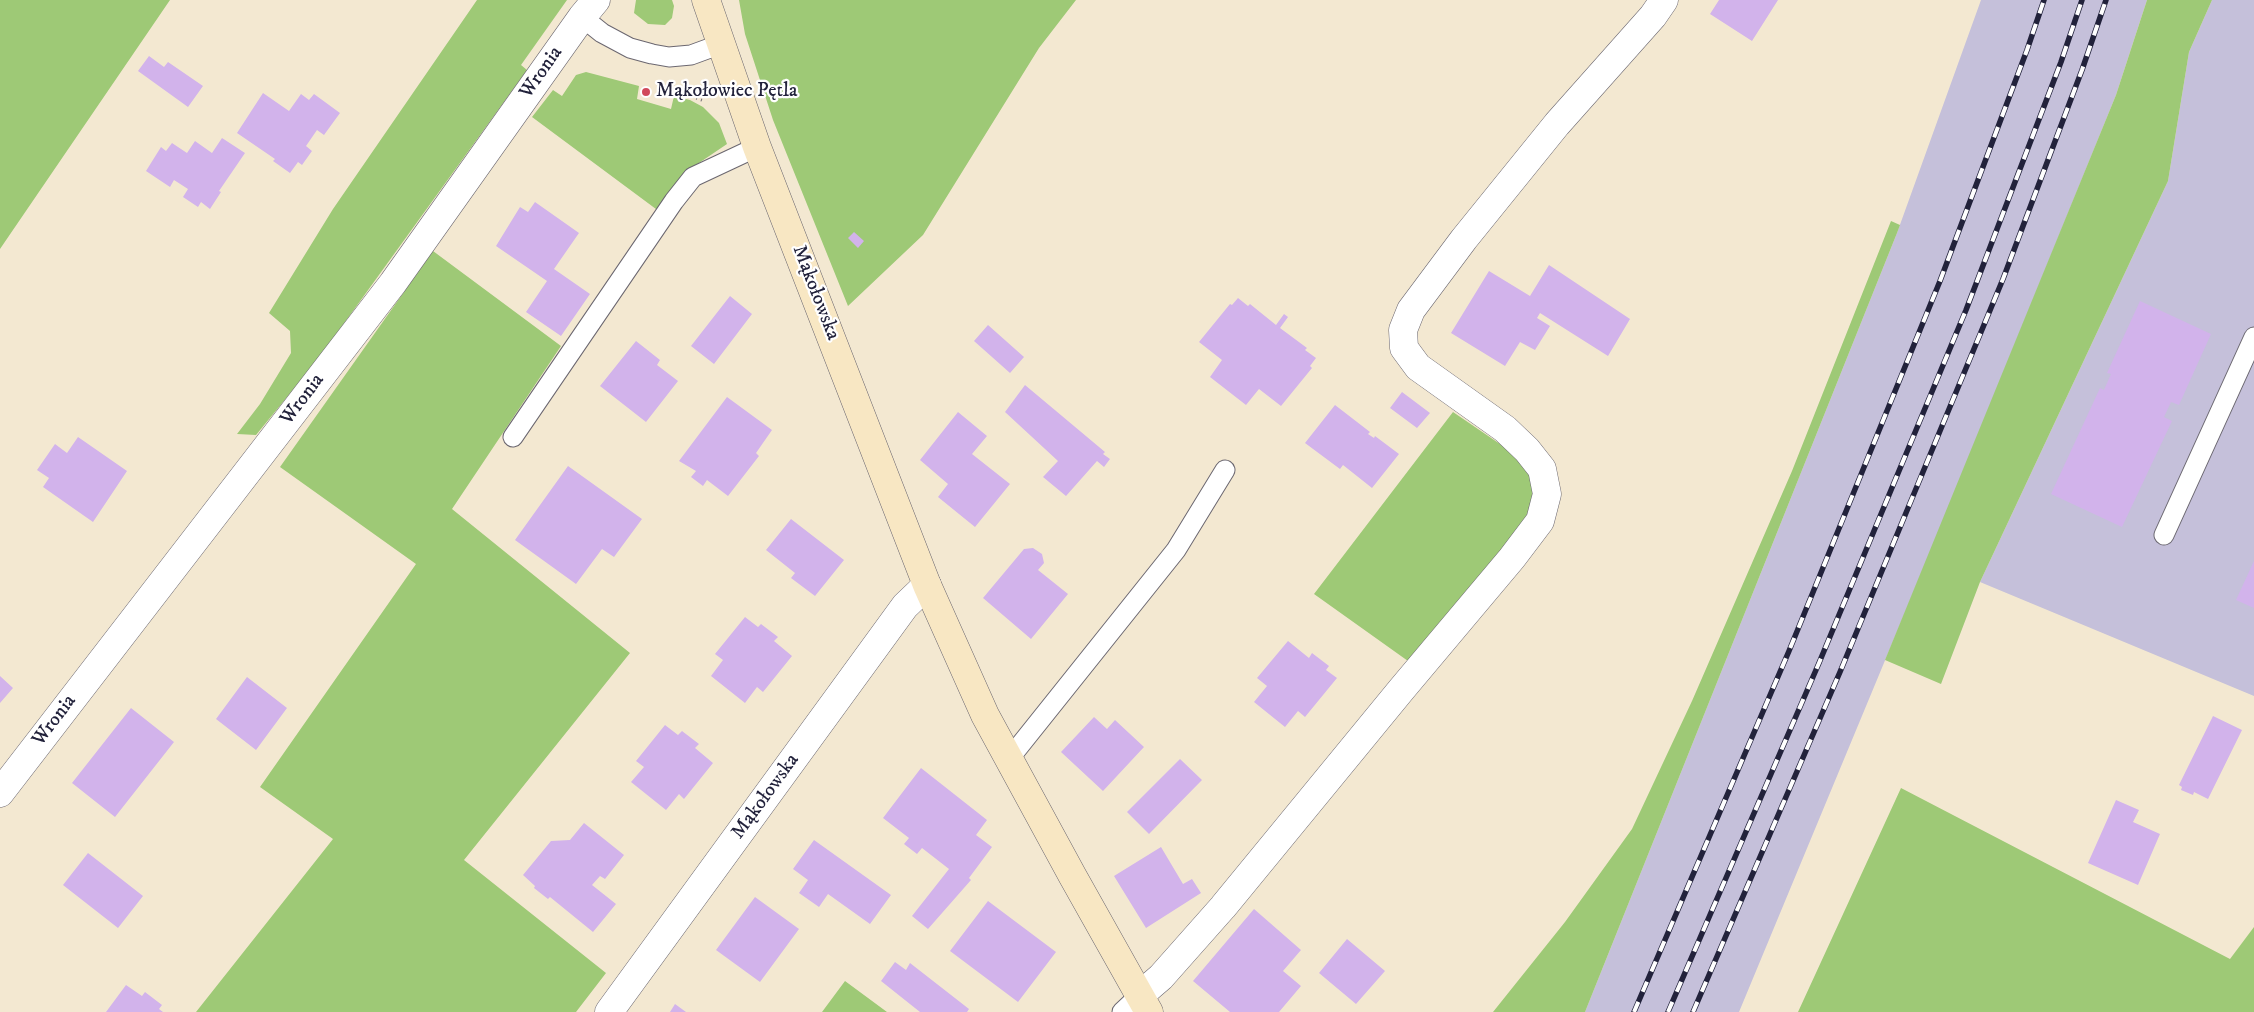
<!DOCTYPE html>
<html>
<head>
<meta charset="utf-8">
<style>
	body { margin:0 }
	canvas { display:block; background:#f3e8d1 }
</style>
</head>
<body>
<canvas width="2254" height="1012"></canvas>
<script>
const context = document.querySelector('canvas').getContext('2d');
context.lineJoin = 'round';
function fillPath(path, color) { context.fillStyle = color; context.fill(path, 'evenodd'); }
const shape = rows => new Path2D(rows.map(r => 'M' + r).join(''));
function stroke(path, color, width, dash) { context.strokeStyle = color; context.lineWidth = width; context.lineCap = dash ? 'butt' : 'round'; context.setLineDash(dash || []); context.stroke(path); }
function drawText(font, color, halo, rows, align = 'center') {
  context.font = font + ' "IM FELL DW Pica",serif'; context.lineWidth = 4.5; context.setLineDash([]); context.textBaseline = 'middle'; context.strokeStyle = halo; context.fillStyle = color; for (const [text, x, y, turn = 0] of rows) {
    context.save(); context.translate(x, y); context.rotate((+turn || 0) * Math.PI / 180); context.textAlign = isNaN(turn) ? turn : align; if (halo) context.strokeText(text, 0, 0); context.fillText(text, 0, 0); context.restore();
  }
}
fillPath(shape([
	[1981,0,2147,0,2116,95,1945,516,1739,1012,1585,1012,1897,233],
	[2212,0,2254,0,2254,696,1980,582,2168,181,2189,52]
]), '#c5c0da');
fillPath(shape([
	[0,0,170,0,0,249],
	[477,0,567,0,521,65,527,70,319,358,256,435,237,434,260,404,291,353,290,331,269,313,333,209],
	[636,0,672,0,674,6,672,18,665,25,648,24,634,13],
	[739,0,1076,0,1039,48,923,235,848,306,773,120,745,34],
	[2147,0,2212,0,2189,52,2168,181,1980,582,1941,684,1885,660,2116,95],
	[586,72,639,86,637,99,671,109,674,96,690,100,703,107,719,123,727,144,693,167,660,212,532,117,553,90,562,96,576,75],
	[1891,221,1900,225,1897,233,1585,1012,1493,1012,1565,922,1632,829,1692,701,1792,471],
	[433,251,561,346,452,509,630,653,464,860,606,973,576,1012,196,1012,333,839,260,787,416,564,280,467],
	[1453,412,1519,457,1532,475,1535,501,1528,523,1408,661,1314,594],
	[1901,788,2230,959,2254,927,2254,1012,1798,1012],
	[845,981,887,1012,822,1012]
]), '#9ec976');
fillPath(shape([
	[1719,0,1778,0,1752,41,1710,14],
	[149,56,164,67,168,62,203,86,188,107,138,71],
	[263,93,289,111,301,94,309,100,314,94,340,113,324,135,317,130,306,146,312,151,302,165,298,162,290,173,273,161,275,159,237,133],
	[222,138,245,153,219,191,221,192,210,209,201,202,198,207,183,197,188,189,174,180,170,187,146,171,161,147,166,151,172,143,187,153,195,141,212,153],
	[535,202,579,233,554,269,590,294,561,336,526,312,547,281,496,246,520,207,528,212],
	[854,232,864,241,858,248,848,238],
	[1549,265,1630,319,1608,356,1540,313,1537,318,1550,326,1535,350,1520,342,1505,366,1451,333,1489,271,1530,296],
	[730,296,752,314,714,364,691,346],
	[1238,298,1248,306,1250,304,1276,325,1284,314,1288,317,1280,328,1307,348,1305,350,1316,358,1310,366,1312,368,1281,406,1259,389,1246,405,1210,377,1222,360,1199,342,1230,304,1232,305],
	[2140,301,2211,334,2179,405,2171,402,2164,417,2172,421,2122,527,2051,494,2100,388,2104,390,2111,374,2107,373],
	[988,325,1024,357,1010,373,974,341],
	[636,341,660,360,657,365,678,381,646,422,600,386],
	[1025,385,1105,452,1103,454,1110,459,1104,467,1097,461,1066,496,1043,477,1058,461,1005,412],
	[1402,392,1430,413,1417,428,1390,408],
	[727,397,772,430,756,453,759,456,728,496,707,480,703,486,691,477,696,471,679,461],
	[1335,405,1370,432,1368,434,1374,438,1375,436,1399,454,1372,488,1343,465,1340,469,1305,443],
	[958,412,987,436,972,454,1010,484,975,527,938,497,948,484,920,460],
	[78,437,127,471,93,522,43,487,49,478,37,470,55,444,67,453],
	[568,466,642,519,614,557,602,549,576,584,515,540],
	[791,519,844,560,815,596,791,578,795,573,766,550],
	[1033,548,1042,554,1044,563,1038,570,1068,594,1031,639,983,598,1024,549],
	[2254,561,2254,608,2236,600],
	[745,617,758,627,761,624,778,637,774,641,792,656,763,692,757,687,745,703,711,676,723,660,715,654],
	[1288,641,1309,658,1312,653,1329,666,1326,670,1337,678,1305,717,1298,711,1285,727,1254,702,1267,686,1257,678],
	[0,676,13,688,0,703],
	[247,677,287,708,256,750,216,719],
	[131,708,174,742,115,817,72,783],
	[2213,716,2242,730,2208,799,2194,792,2193,795,2181,790,2182,787,2179,785],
	[1094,717,1107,729,1115,720,1144,747,1103,791,1061,752],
	[665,725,678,735,682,731,699,744,695,748,713,763,684,799,679,794,666,810,631,782,644,767,636,761],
	[1180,759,1202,780,1149,834,1127,812],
	[921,768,987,820,976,835,992,847,969,878,971,880,928,929,912,916,949,869,922,848,917,854,904,844,909,838,883,818],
	[2116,800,2139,810,2133,822,2160,834,2138,885,2088,863],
	[584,823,624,855,605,879,600,876,592,885,616,904,593,932,550,897,548,899,534,888,535,886,523,875,551,841,570,840],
	[814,840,891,895,870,924,828,894,819,907,799,893,808,880,793,869],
	[1161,847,1183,884,1192,879,1201,893,1146,928,1114,876],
	[88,853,143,896,118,928,63,885],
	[755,897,799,929,760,982,716,950],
	[988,901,1056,952,1018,1002,950,951],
	[1254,909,1301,950,1283,971,1301,986,1279,1012,1230,1012,1193,981],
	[1347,939,1385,971,1356,1004,1319,973],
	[895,962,906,970,910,963,969,1009,967,1012,920,1012,881,981],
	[126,985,142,996,145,992,162,1005,159,1009,163,1012,106,1012],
	[675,1004,686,1012,670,1012]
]), '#d2b3eb');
const lane = shape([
	[582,17,602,33,630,48,652,54,669,57,691,55,721,44],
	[513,437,674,201,693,177,757,147],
	[2164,535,2254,337],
	[1009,759,1176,550,1225,470],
	[1122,1012,1139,996]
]);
const street = shape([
	[0,793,393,283,582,17,596,0],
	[1139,996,1161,977,1223,907,1401,690,1512,558,1540,521,1547,494,1542,469,1527,450,1505,429,1418,367,1404,348,1403,330,1411,310,1464,239,1557,124,1653,16,1664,0],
	[609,1012,905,606,927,585]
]);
const secondary = shape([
	[706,0,757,147,927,585,985,715,1072,875,1149,1012]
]);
stroke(lane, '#6b6770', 21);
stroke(street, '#6b6770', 29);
stroke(secondary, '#6b6770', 29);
stroke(shape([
	[673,89,704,101]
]), '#6b6770', 3, [1, 4]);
stroke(lane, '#fff', 19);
stroke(street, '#fff', 28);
stroke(secondary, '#f8e7c3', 28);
const rail = shape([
	[1634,1012,1789,651,1940,281,2027,50,2044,0],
	[1668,1012,1819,663,1966,310,2061,62,2082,0],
	[1693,1012,1840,672,2003,279,2082,70,2106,0]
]);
stroke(rail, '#22223b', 5.5);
stroke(rail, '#fff', 4, [11]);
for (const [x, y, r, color] of [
	[646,92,5,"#d1495b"]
]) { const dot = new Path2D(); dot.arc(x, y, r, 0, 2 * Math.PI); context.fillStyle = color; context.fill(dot); stroke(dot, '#fff', 2); }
drawText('20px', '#22223b', '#fff', [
	["Wronia",542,73,-55],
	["Mąkołowska",815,293,69],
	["Wronia",303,400,-53],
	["Wronia",55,721,-53],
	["Mąkołowska",766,797,-54]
]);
drawText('20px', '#22223b', '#fff', [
	["Mąkołowiec Pętla",656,92]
], 'left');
</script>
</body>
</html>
